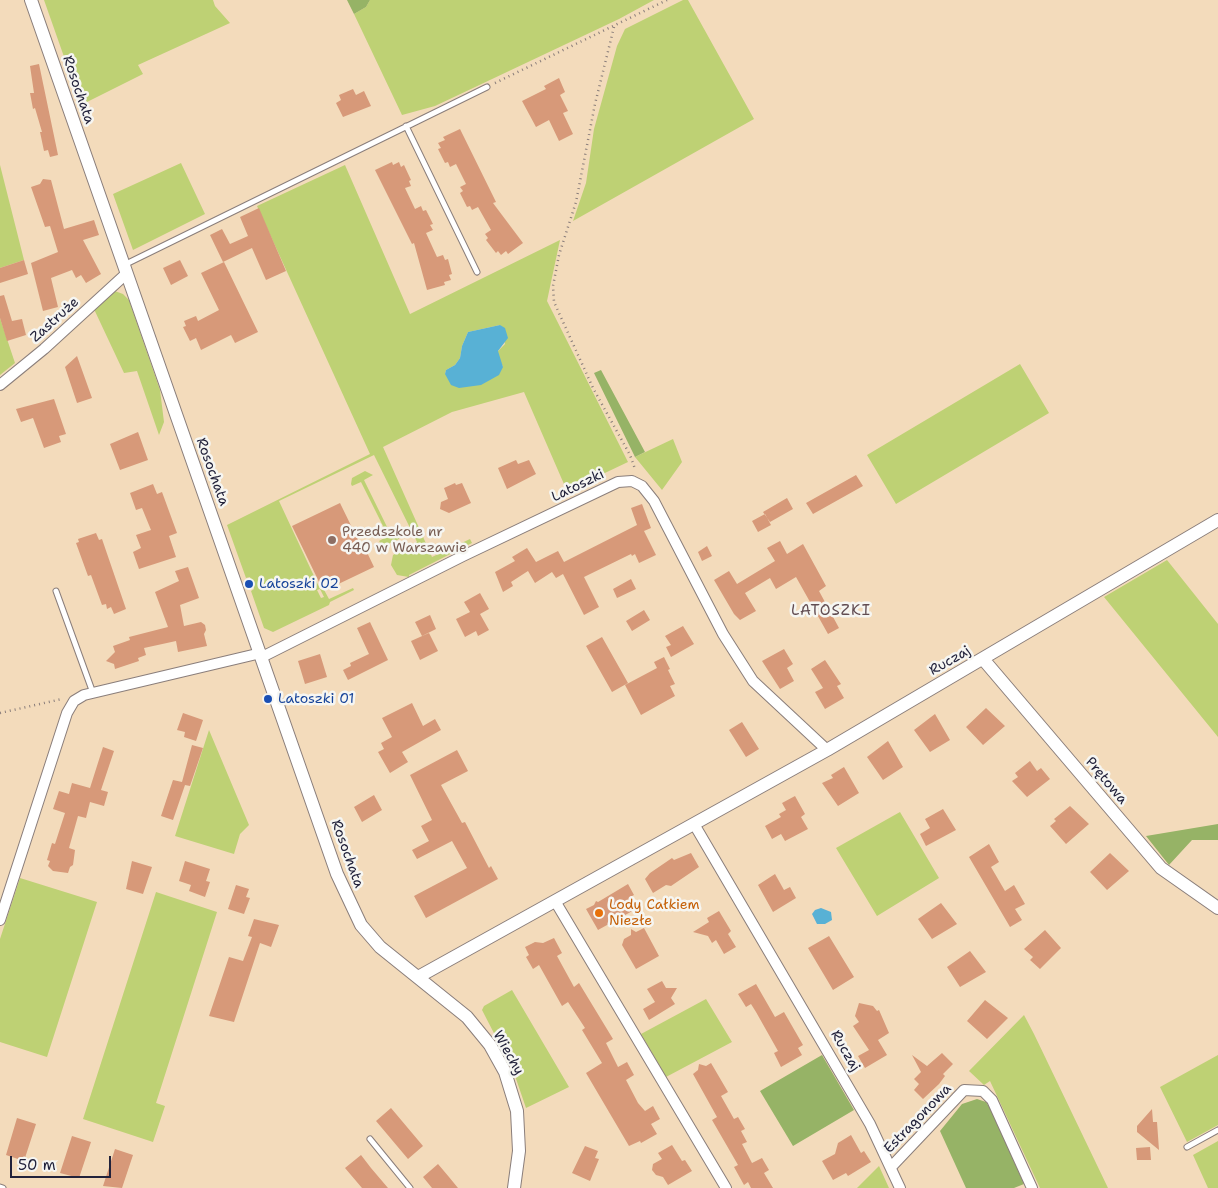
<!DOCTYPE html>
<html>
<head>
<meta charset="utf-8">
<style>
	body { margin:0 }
	#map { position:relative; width:1218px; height:1188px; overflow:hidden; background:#f3dbbb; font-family:"Shantell Sans",sans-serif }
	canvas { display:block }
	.scale { position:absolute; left:10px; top:1156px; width:101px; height:22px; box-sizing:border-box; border:2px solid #22223b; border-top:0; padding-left:6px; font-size:15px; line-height:18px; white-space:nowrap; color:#22223b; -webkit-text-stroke:4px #f6f6f2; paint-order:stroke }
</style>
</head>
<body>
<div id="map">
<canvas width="1218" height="1188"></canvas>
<div class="scale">50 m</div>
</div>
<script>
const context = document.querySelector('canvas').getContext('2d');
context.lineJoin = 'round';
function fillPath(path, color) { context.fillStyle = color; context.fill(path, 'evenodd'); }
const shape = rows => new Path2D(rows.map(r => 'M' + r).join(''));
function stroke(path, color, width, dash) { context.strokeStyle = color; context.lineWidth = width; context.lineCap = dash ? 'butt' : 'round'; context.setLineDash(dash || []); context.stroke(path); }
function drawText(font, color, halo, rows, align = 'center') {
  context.font = font + ' "Shantell Sans",sans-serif'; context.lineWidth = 5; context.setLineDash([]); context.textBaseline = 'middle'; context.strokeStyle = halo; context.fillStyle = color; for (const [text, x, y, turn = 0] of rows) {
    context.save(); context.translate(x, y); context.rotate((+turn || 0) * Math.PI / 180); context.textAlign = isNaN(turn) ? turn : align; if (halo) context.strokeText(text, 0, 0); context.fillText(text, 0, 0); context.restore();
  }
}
fillPath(shape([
	[44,0,213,0,215,6,230,23,138,65,143,74,81,105],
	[370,0,654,0,619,19,435,106,402,115,354,14,366,7],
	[683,0,688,0,754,119,573,221,586,183,594,129,617,46,625,29],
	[181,163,205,214,133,250,113,194],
	[0,165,24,260,0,268],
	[345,165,410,314,560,240,547,301,628,462,567,491,524,392,452,412,383,447,432,557,470,539,472,543,409,575,409,577,397,575,391,565,393,555,417,542,374,455,279,501,320,589,317,590,321,598,324,597,320,589,323,588,329,599,353,588,354,590,330,602,329,605,273,632,264,628,251,591,254,589,250,577,246,578,227,525,370,454,257,206],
	[500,325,505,344,498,351,498,356,503,367,445,374,446,370,455,365,460,358,462,346,468,332],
	[112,290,123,294,129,300,160,390,164,422,159,435,137,371,124,373,93,307],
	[0,318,15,363,0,375],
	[1020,364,1049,413,896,504,867,455],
	[673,439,682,462,662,490,635,457],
	[365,471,373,475,364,480,391,535,400,530,401,532,399,539,386,545,382,545,379,541,388,536,361,482,352,486,351,484,352,478],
	[1167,560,1218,624,1218,737,1104,597],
	[209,730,249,825,240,834,234,854,175,836],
	[900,812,939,878,877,916,836,848],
	[20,878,97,902,47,1057,0,1042,0,939],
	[156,892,217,912,156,1103,165,1106,153,1142,83,1119],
	[512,990,569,1087,526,1108,513,1070,482,1010,484,1006],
	[706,999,732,1042,666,1077,641,1034],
	[1024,1015,1034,1034,1108,1188,1040,1188,990,1081,984,1085,969,1071],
	[1218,1055,1218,1125,1187,1142,1160,1087],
	[1218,1141,1218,1188,1208,1188,1193,1155],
	[879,1166,889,1188,857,1188]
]), '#bed174');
fillPath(shape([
	[347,0,370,0,366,7,354,14],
	[601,370,645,452,635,457,594,373],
	[1218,824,1218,840,1192,840,1169,865,1146,836],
	[822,1055,854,1110,793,1146,760,1091],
	[977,1099,986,1102,992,1111,1024,1184,1014,1188,966,1188,940,1131,962,1104]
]), '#96b366');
fillPath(shape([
	[500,325,505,328,508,338,498,351,503,367,499,375,481,385,459,388,451,385,445,374,446,370,455,365,460,358,462,346,468,332],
	[821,908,831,912,832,920,825,924,817,924,812,914,815,910]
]), '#58b1d5');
fillPath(shape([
	[39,64,58,155,50,157,48,150,44,151,40,132,42,132,35,108,33,109,30,93,34,93,30,66],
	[559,78,565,92,560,95,568,111,563,113,573,134,559,141,549,120,536,127,522,101,546,89,544,86],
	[353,89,356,95,364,91,371,106,343,117,336,103,341,100,339,95],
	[460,129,496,202,493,203,523,243,508,254,506,251,501,255,498,251,496,253,486,240,488,238,485,234,491,230,478,207,472,210,470,206,467,207,460,193,463,191,460,187,466,184,456,164,450,167,448,162,445,163,438,149,441,148,438,143,445,140,443,137],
	[392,162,393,165,399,162,401,167,404,165,411,180,409,181,411,186,405,188,415,209,421,206,423,211,426,210,433,224,430,225,433,230,426,233,437,257,443,255,445,260,448,259,452,274,449,275,451,280,444,282,445,285,427,290,414,243,412,244,375,170],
	[43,179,51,180,64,229,94,220,99,235,83,240,101,274,86,283,81,275,76,278,72,270,51,278,58,307,43,311,31,263,58,252,50,226,45,227,31,187,40,184],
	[259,208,286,271,266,280,252,248,223,262,210,235,222,229,230,244,248,236,240,217],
	[24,260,28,274,0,283,0,268],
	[180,260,188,276,171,285,163,268],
	[224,262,258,332,235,343,231,335,201,350,196,338,190,341,183,327,186,326,184,321,196,316,198,321,219,310,201,273],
	[4,295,12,321,22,319,26,335,7,341,0,318,0,296],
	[77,356,92,398,77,403,65,367],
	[54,399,66,434,59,436,61,442,44,448,33,418,21,422,16,409],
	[138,432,148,460,120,470,110,444],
	[516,460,518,464,529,460,536,474,507,489,498,468],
	[856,475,863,486,813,514,806,503],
	[455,483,456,485,462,483,471,503,449,513,440,509,441,502,448,499,444,488],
	[153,484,157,494,162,492,177,533,169,536,176,557,139,569,133,552,141,548,136,535,151,530,142,508,136,510,130,493],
	[787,498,793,509,770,522,763,512],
	[340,503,361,546,363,544,374,567,330,588,328,583,321,586,292,526],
	[642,504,651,528,644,531,656,555,639,563,635,554,632,556,631,554,584,577,599,607,584,615,563,574,556,578,552,572,535,583,528,571,511,582,513,586,503,592,495,572,515,561,512,557,527,548,536,562,558,551,564,562,637,525,631,508],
	[765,514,771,525,758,532,752,521],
	[96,533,99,540,102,539,126,609,114,614,111,607,107,609,106,604,102,605,91,575,88,576,76,543,79,542,78,539],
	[780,541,787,554,803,544,826,586,819,591,839,628,828,634,796,577,776,589,770,578,745,593,756,611,740,620,734,614,714,580,729,571,737,584,775,561,767,548],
	[707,546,712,556,702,561,698,552],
	[188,567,199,598,180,605,184,626,201,622,205,625,206,630,204,634,207,646,178,652,176,641,144,648,146,655,138,658,139,661,115,669,114,664,106,661,115,652,113,646,130,640,129,637,168,627,155,592,179,581,175,571],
	[631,579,636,589,617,598,613,589],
	[480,593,489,609,480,614,489,630,478,636,476,631,465,637,456,619,470,612,464,602],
	[644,610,650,620,632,631,626,621],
	[430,615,436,629,422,636,415,622],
	[370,622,388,660,348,680,343,670,351,666,350,663,369,654,357,628],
	[683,626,694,644,671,657,666,647,671,645,665,636],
	[429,633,438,651,420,660,411,641],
	[602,637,628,683,612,692,586,646],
	[784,649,793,664,787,668,794,681,780,689,762,661],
	[320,654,327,677,305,684,298,661],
	[664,657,670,669,668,670,675,684,670,686,675,696,641,715,625,685,657,668,654,662],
	[825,660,841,684,837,686,844,698,825,709,815,692,823,688,811,669],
	[412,703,423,726,435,719,441,730,402,752,408,762,390,773,378,752,384,749,381,743,392,737,382,718],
	[986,708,1005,726,983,745,966,727],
	[183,713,203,720,196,741,184,737,185,732,177,730],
	[935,714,950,740,930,752,914,730],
	[742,722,759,749,746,757,729,730],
	[888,741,903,767,883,780,867,757],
	[192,745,203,748,190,786,185,785,173,820,161,816,173,780,182,782],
	[103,747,114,751,101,790,108,792,104,806,90,802,86,818,78,816,69,848,75,850,73,865,70,867,68,873,53,871,48,866,50,861,47,860,52,843,55,844,65,813,53,809,59,791,69,794,72,783,90,788],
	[457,750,468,771,441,785,462,823,465,822,489,868,491,866,498,879,426,918,414,896,467,868,452,841,417,859,412,850,429,841,421,826,432,820,410,775],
	[1030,761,1037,771,1041,768,1050,779,1027,797,1012,781,1018,777,1015,773],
	[844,767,859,793,838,806,822,783,833,778,831,775],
	[374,795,382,810,362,822,354,807],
	[795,796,805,814,801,817,808,829,785,841,781,834,772,839,765,826,781,817,779,814,786,810,782,803],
	[1070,806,1089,824,1066,844,1050,826,1056,821,1054,819],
	[943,809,956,830,926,846,920,834,930,828,925,819],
	[989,844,999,862,991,867,1005,891,1014,885,1025,904,1015,909,1022,920,1010,927,969,857],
	[691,853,699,867,671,886,666,885,653,893,645,879,650,873,672,858,674,860],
	[1110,853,1129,871,1107,890,1090,872],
	[132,861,152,867,143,894,126,889],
	[185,861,210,869,206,881,210,882,205,897,189,891,191,885,179,881],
	[775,874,784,890,790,887,796,898,773,912,758,885],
	[628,884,634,895,630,897,636,909,598,930,586,909,594,905,596,901,598,902],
	[236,885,249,889,246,897,250,898,244,914,228,909],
	[941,903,957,924,932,939,918,919],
	[719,911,731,931,728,934,736,947,724,954,716,940,712,943,708,936,693,932,709,922,707,918],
	[254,919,279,925,271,947,260,943,234,1022,209,1016,229,957,243,961,252,937,248,936],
	[644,928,659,956,636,969,622,945,624,939,631,935,631,929,636,932],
	[1045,930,1061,948,1040,969,1030,960,1033,957,1024,949],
	[829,936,854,977,833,990,808,948],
	[554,938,562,953,557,956,574,987,579,983,613,1039,606,1043,618,1067,627,1062,634,1075,626,1080,638,1103,645,1111,653,1106,660,1119,651,1124,657,1134,641,1143,640,1141,629,1146,586,1073,602,1063,582,1030,585,1028,568,1002,562,1006,539,965,533,969,526,957,529,955,525,947,535,942,543,943],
	[970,951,986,972,960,987,947,967],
	[662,981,666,988,677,988,671,998,675,1004,649,1020,643,1009,655,1002,647,989],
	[756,984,775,1017,784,1012,803,1045,798,1048,802,1055,781,1067,774,1053,778,1051,756,1012,751,1004,746,1007,738,994],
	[985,1000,1008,1018,987,1039,967,1021],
	[859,1003,873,1006,877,1011,879,1010,889,1033,878,1040,887,1055,865,1068,858,1056,869,1050,853,1026,859,1022,855,1016],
	[942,1053,953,1064,943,1074,945,1076,939,1084,923,1099,914,1090,919,1084,914,1079,921,1072,912,1055,927,1066],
	[711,1063,728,1092,721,1096,734,1119,738,1117,745,1129,741,1131,747,1142,742,1144,752,1163,762,1158,769,1170,764,1173,773,1188,751,1188,748,1182,744,1185,734,1167,738,1165,712,1120,717,1117,693,1074,698,1070,699,1064,706,1066],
	[391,1108,423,1146,408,1159,376,1121],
	[1152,1109,1153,1122,1157,1122,1159,1150,1137,1132,1137,1126],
	[17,1118,36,1124,24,1161,6,1155],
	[851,1135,861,1153,864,1151,871,1162,848,1176,846,1173,833,1180,822,1161,835,1154,838,1143],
	[72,1136,91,1142,79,1178,60,1173],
	[672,1145,682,1161,685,1160,692,1171,668,1185,663,1177,656,1175,652,1170,653,1164,662,1159,658,1153],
	[585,1146,598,1151,595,1158,599,1159,590,1181,572,1173],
	[1150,1147,1151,1160,1137,1160,1136,1148],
	[115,1149,133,1155,122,1188,103,1186],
	[361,1155,371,1168,388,1188,362,1188,345,1168],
	[438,1164,449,1177,458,1188,432,1188,423,1177]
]), '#d79979');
const service = shape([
	[406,126,477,272],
	[124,265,487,87],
	[56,591,93,693],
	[370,1139,410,1188],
	[1187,1147,1218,1130],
	[0,1187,3,1188]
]);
const minor = shape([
	[0,385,44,349,126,274],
	[262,657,463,556,618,482,632,481,642,486,654,501,723,634,753,681,827,750],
	[694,824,870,1124,900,1188],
	[555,901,726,1188],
	[0,920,67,713,74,701,84,695,261,653],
	[892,1166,964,1090,983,1091,992,1100,1032,1188]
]);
const tertiary = shape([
	[31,0,337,874,361,925,380,947,467,1017,490,1045,505,1072,517,1111,519,1151,514,1188],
	[983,659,1161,868,1218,908],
	[418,977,827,750,1218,520]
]);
stroke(service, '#8a7e7b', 7);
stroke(minor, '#8a7e7b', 12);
stroke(tertiary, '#8a7e7b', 14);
stroke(shape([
	[614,27,595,104,576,202,559,255,553,286,554,302,593,388,630,455,635,469],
	[495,83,667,0],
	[0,713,62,699]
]), '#8a7e7b', 2.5, [1, 4]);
stroke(service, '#fff', 5);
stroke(minor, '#fff', 10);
stroke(tertiary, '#fff', 12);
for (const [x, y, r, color] of [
	[332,540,5,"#8d6e63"],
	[249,584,5,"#1a4fb4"],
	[268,699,5,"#1a4fb4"],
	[599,913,5,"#e8710a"]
]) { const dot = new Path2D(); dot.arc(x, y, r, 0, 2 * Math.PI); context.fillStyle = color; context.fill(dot); stroke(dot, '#f6f6f2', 2); }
drawText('14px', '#22223b', '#f6f6f2', [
	["Rosochata",78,90,71],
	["Zastruże",55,320,-42],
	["Rosochata",212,472,70],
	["Latoszki",578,486,-26],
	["Ruczaj",950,661,-30],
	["Prętowa",1106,781,50],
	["Rosochata",347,854,70],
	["Ruczaj",845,1051,60],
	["Wiechy",508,1053,61],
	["Estragonowa",918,1119,-46]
]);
drawText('14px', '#785e54', '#f6f6f2', [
	["Przedszkole nr",342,532],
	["440 w Warszawie",342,548]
], 'left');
drawText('14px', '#164399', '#f6f6f2', [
	["Latoszki 02",259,584],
	["Latoszki 01",278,699]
], 'left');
drawText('14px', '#c56008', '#f6f6f2', [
	["Lody Całkiem",609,905],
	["Niezłe",609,921]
], 'left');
context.letterSpacing = '1px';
drawText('15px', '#614c51', '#f6f6f2', [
	["LATOSZKI",831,611]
]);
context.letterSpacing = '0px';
</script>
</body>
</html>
